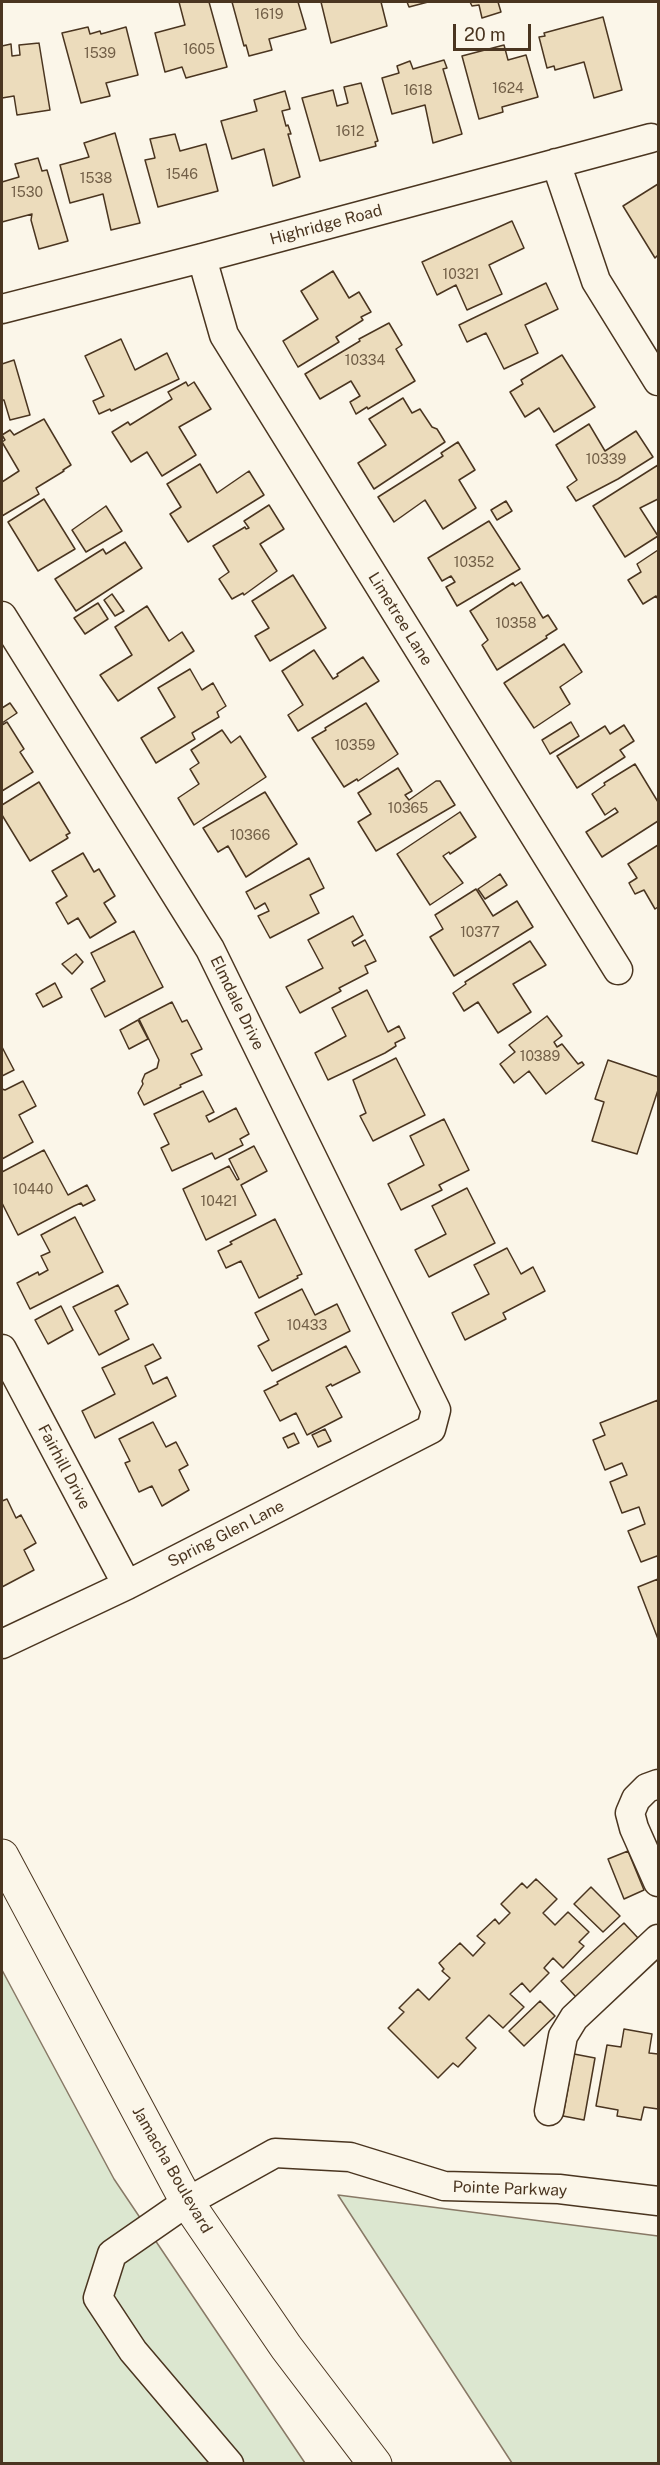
<!DOCTYPE html>
<html>
<head>
<meta charset="utf-8">
<style>
	body { margin:0 }
	#map { position:relative; width:660px; height:2465px; overflow:hidden; background:#fbf6e9; font-family:"Public Sans",sans-serif }
	canvas { display:block }
	.frame { position:absolute; inset:0; border:3px solid #4a3520; pointer-events:none }
	.scale { position:absolute; left:453px; top:24px; width:78px; height:27px; box-sizing:border-box; border:3px solid #4a3520; border-top:0; padding-left:8px; font-size:18px; line-height:21px; white-space:nowrap; color:#4a3520; -webkit-text-stroke:4px #fbf6e9; paint-order:stroke }
</style>
</head>
<body>
<div id="map">
<canvas width="660" height="2465"></canvas>
<div class="frame"></div>
<div class="scale">20 m</div>
</div>
<script>
const context = document.querySelector('canvas').getContext('2d');
context.lineJoin = 'round';
function fillPath(path, color) { context.fillStyle = color; context.fill(path, 'evenodd'); }
const shape = rows => new Path2D(rows.map(r => 'M' + r).join(''));
function stroke(path, color, width, dash) { context.strokeStyle = color; context.lineWidth = width; context.lineCap = dash ? 'butt' : 'round'; context.setLineDash(dash || []); context.stroke(path); }
function drawText(font, color, halo, rows, align = 'center') {
  context.font = font + ' "Public Sans",sans-serif'; context.lineWidth = 4.5; context.setLineDash([]); context.textBaseline = 'middle'; context.strokeStyle = halo; context.fillStyle = color; for (const [text, x, y, turn = 0] of rows) {
    context.save(); context.translate(x, y); context.rotate((+turn || 0) * Math.PI / 180); context.textAlign = isNaN(turn) ? turn : align; if (halo) context.strokeText(text, 0, 0); context.fillText(text, 0, 0); context.restore();
  }
}
const green = shape([
	[2,1970,114,2179,305,2463,2,2463,2,1970],
	[338,2195,658,2236,658,2463,512,2463,338,2195]
]);
fillPath(green, '#dce7d0');
stroke(green, '#887966', 1.5);
const building = shape([
	[179,2,209,2,227,67,186,78,182,67,165,72,155,33,185,25,179,2],
	[232,2,298,2,306,29,269,39,272,50,249,56,246,45,244,46,232,2],
	[321,2,381,2,387,26,331,43,321,2],
	[407,2,428,2,409,7,407,2],
	[470,2,498,2,501,12,482,18,479,5,472,6,470,2],
	[603,17,622,90,594,98,584,62,555,70,554,66,547,68,539,37,545,36,544,33,603,17],
	[88,27,90,34,100,31,101,34,126,27,138,75,106,83,110,96,81,103,62,33,88,27],
	[39,43,50,110,17,115,14,96,2,98,2,46,11,44,12,56,20,55,19,45,39,43],
	[504,45,508,60,526,55,538,97,502,107,503,112,479,119,462,56,504,45],
	[444,60,447,68,443,69,462,134,433,143,425,105,392,114,382,78,399,73,397,66,410,61,413,69,444,60],
	[361,83,378,141,375,142,376,146,320,161,302,98,333,90,337,106,348,103,344,87,361,83],
	[285,91,290,109,282,111,286,126,288,125,291,134,288,134,300,177,273,186,264,149,232,159,221,121,257,111,254,100,285,91],
	[115,133,140,223,111,230,103,194,70,203,60,165,89,157,84,143,115,133],
	[175,134,180,151,206,144,218,191,158,207,145,160,155,158,150,139,175,134],
	[38,158,42,171,47,170,68,241,39,249,31,220,32,214,2,222,2,182,19,177,15,164,38,158],
	[658,184,658,255,655,258,623,206,658,184],
	[512,221,524,248,489,265,502,294,467,310,456,285,437,295,422,262,512,221],
	[333,271,349,298,359,292,371,312,361,317,363,320,336,337,339,342,298,367,283,341,318,319,301,291,333,271],
	[546,283,558,309,525,325,538,353,504,369,486,333,467,342,459,325,546,283],
	[389,323,402,345,396,349,415,381,368,409,367,407,356,414,350,402,360,396,351,381,320,399,305,374,360,341,359,339,389,323],
	[121,339,135,370,167,353,179,379,111,411,110,409,99,414,93,401,104,396,85,356,121,339],
	[562,355,595,407,554,432,539,408,525,417,510,392,523,384,521,380,562,355],
	[14,360,30,415,10,420,4,400,2,400,2,364,14,360],
	[186,382,188,386,194,382,211,409,179,427,196,455,162,476,147,452,131,462,112,432,128,422,130,425,172,399,168,392,186,382],
	[403,398,412,413,420,409,432,427,437,429,445,442,374,489,358,463,386,445,369,419,403,398],
	[44,419,71,465,63,470,64,471,36,488,39,494,2,516,2,482,19,471,2,442,5,440,2,435,10,430,14,435,44,419],
	[589,424,605,451,636,431,653,457,618,479,576,501,567,487,577,480,556,445,589,424],
	[458,442,475,470,459,480,476,508,443,529,425,500,394,522,378,497,443,456,441,453,458,442],
	[200,464,217,493,249,471,264,495,188,542,170,514,181,507,167,484,200,464],
	[658,465,658,499,640,508,658,536,625,557,593,506,658,465],
	[44,499,75,549,38,571,8,522,44,499],
	[506,501,512,511,497,520,491,510,506,501],
	[269,505,284,529,260,544,277,571,244,595,243,593,232,599,219,579,229,572,213,546,245,527,246,529,249,528,244,521,269,505],
	[106,506,122,531,86,552,72,530,106,506],
	[489,521,520,569,457,606,446,587,455,582,451,576,442,581,428,558,489,521],
	[125,542,142,568,76,611,55,579,103,549,106,554,125,542],
	[658,550,658,599,656,596,643,604,628,580,641,572,637,564,658,550],
	[293,575,326,628,270,661,255,636,269,628,252,601,293,575],
	[521,582,543,618,548,615,557,629,546,636,547,638,497,670,482,645,488,640,470,611,513,583,515,586,521,582],
	[112,594,124,611,115,616,104,600,112,594],
	[98,603,108,619,85,634,74,618,98,603],
	[147,606,169,641,182,632,194,651,118,701,100,675,132,655,115,627,147,606],
	[564,644,582,672,560,687,570,704,534,728,504,683,564,644],
	[314,650,333,679,338,676,337,674,363,657,379,681,298,731,288,715,303,705,282,671,314,650],
	[190,669,202,690,213,683,226,706,217,712,219,717,192,733,195,739,156,763,141,738,175,717,158,688,190,669],
	[10,703,17,713,2,723,2,708,10,703],
	[366,703,398,754,358,781,357,779,344,787,312,738,326,730,325,728,366,703],
	[7,722,24,749,20,752,33,772,2,791,2,725,7,722],
	[571,722,579,736,550,754,542,740,571,722],
	[624,725,634,741,620,750,625,757,577,788,557,756,605,726,610,734,624,725],
	[222,730,231,743,240,736,266,777,194,825,178,798,199,784,190,769,199,763,191,750,222,730],
	[635,764,658,802,658,821,602,857,586,832,618,812,615,808,605,815,592,794,605,785,604,783,635,764],
	[398,768,412,791,405,795,409,800,436,781,440,781,455,805,376,851,358,822,371,814,358,793,398,768],
	[39,782,70,833,66,835,68,838,30,861,2,815,2,805,39,782],
	[265,792,297,844,246,877,228,846,218,852,203,828,265,792],
	[460,812,476,837,450,854,449,852,443,856,463,883,430,905,397,854,460,812],
	[658,845,658,907,655,909,644,890,635,894,629,883,637,878,628,864,658,845],
	[83,853,94,872,99,869,115,896,104,903,116,922,90,938,78,918,68,924,56,903,67,896,52,871,83,853],
	[309,858,324,888,310,895,319,913,270,938,258,916,269,911,265,903,255,909,246,892,309,858],
	[500,874,507,885,485,899,478,889,500,874],
	[476,889,493,916,517,901,533,927,454,976,430,937,443,929,435,915,476,889],
	[353,916,363,935,352,942,354,946,365,940,376,961,365,966,368,973,339,988,341,991,300,1013,286,987,323,968,308,940,353,916],
	[134,931,163,987,105,1017,91,989,105,981,91,953,134,931],
	[530,941,546,965,513,984,531,1012,498,1033,478,1002,464,1011,453,993,466,984,465,982,530,941],
	[76,954,83,962,72,974,62,964,76,954],
	[55,983,62,997,43,1007,36,994,55,983],
	[367,990,388,1032,399,1026,405,1038,395,1043,396,1046,385,1053,328,1080,315,1053,346,1036,332,1008,367,990],
	[172,1002,182,1022,187,1020,202,1049,191,1054,202,1075,180,1085,181,1087,144,1105,138,1093,143,1084,142,1081,145,1074,157,1068,159,1060,139,1019,172,1002],
	[547,1016,562,1036,554,1042,557,1047,562,1044,578,1064,582,1062,584,1065,546,1094,529,1071,514,1083,500,1064,515,1052,509,1045,547,1016],
	[138,1020,148,1039,129,1049,120,1030,138,1020],
	[2,1047,14,1070,2,1076,2,1047],
	[396,1058,425,1115,373,1141,360,1116,366,1113,353,1080,396,1058],
	[608,1060,658,1077,658,1090,637,1154,592,1141,604,1102,595,1099,608,1060],
	[23,1081,36,1106,19,1115,33,1142,2,1159,2,1089,5,1090,23,1081],
	[203,1091,214,1112,206,1116,209,1122,236,1108,249,1134,240,1139,243,1145,215,1159,212,1153,172,1171,161,1148,169,1144,154,1114,203,1091],
	[444,1119,469,1170,439,1185,442,1190,401,1210,388,1184,424,1165,410,1136,444,1119],
	[254,1146,267,1171,241,1185,256,1215,206,1240,183,1189,229,1166,237,1180,239,1179,229,1159,254,1146],
	[44,1150,68,1195,87,1185,95,1200,83,1206,81,1203,74,1206,18,1235,2,1203,2,1172,44,1150],
	[467,1188,495,1243,429,1277,415,1250,446,1234,432,1206,467,1188],
	[75,1217,103,1272,30,1309,17,1283,38,1272,39,1275,48,1270,41,1256,50,1252,41,1235,75,1217],
	[275,1219,302,1274,297,1276,298,1278,259,1298,241,1261,226,1268,218,1251,232,1244,230,1242,275,1219],
	[507,1248,521,1274,533,1267,545,1291,503,1313,506,1319,465,1340,452,1313,489,1294,474,1265,507,1248],
	[118,1285,128,1304,115,1311,129,1339,99,1355,73,1307,118,1285],
	[302,1289,315,1315,337,1304,350,1331,272,1371,258,1346,269,1340,255,1313,302,1289],
	[61,1306,73,1330,48,1344,35,1320,61,1306],
	[153,1344,161,1358,145,1366,153,1384,167,1377,176,1396,95,1438,82,1411,115,1394,102,1368,153,1344],
	[346,1346,360,1372,332,1386,331,1384,326,1387,342,1417,307,1435,296,1413,280,1421,264,1391,278,1384,277,1382,346,1346],
	[658,1400,658,1558,657,1556,641,1562,628,1531,645,1524,639,1507,622,1513,610,1482,627,1475,622,1463,605,1470,593,1440,605,1435,600,1423,658,1400],
	[153,1422,166,1447,176,1442,188,1465,179,1470,189,1490,162,1506,152,1486,139,1492,125,1463,130,1461,119,1439,153,1422],
	[325,1429,331,1441,318,1447,312,1435,325,1429],
	[294,1433,299,1443,288,1448,283,1438,294,1433],
	[7,1499,16,1518,21,1515,36,1543,24,1550,34,1570,2,1587,2,1501,7,1499],
	[658,1579,658,1639,638,1587,658,1579],
	[628,1851,644,1890,624,1899,608,1859,628,1851],
	[536,1879,557,1899,543,1913,555,1925,568,1912,589,1932,579,1942,584,1946,563,1968,553,1958,544,1968,549,1973,530,1992,522,1983,510,1994,524,2007,503,2028,489,2015,466,2038,476,2048,458,2067,453,2063,438,2078,388,2028,404,2012,399,2008,418,1989,429,2000,450,1978,442,1971,444,1969,439,1963,460,1943,473,1956,485,1943,477,1936,495,1919,499,1924,510,1913,501,1904,522,1883,527,1888,536,1879],
	[591,1887,620,1916,603,1932,574,1904,591,1887],
	[624,1923,638,1938,576,1997,561,1981,624,1923],
	[540,2001,555,2016,524,2046,509,2031,540,2001],
	[624,2029,652,2034,649,2053,658,2054,658,2109,644,2107,641,2120,617,2116,618,2110,596,2106,607,2045,621,2047,624,2029],
	[574,2054,595,2058,584,2120,563,2116,574,2054]
]);
fillPath(building, '#ecdcbc');
stroke(building, '#4a3520', 1.5);
const minor = shape([
	[556,163,596,281,658,381],
	[202,258,224,335,618,970],
	[2,309,202,258,651,138],
	[2,616,210,949,436,1410,431,1429,127,1585,2,1644],
	[2,1349,127,1585],
	[658,1784,647,1788,636,1799,630,1813,634,1828,658,1882],
	[549,2111,563,2036,574,2018,658,1939],
	[229,2464,133,2351,98,2298,112,2254,187,2202,275,2153,350,2157,444,2186,559,2189,658,2201]
]);
const major = shape([
	[2,1856,187,2202,286,2347,375,2464]
]);
stroke(minor, '#4a3520', 31);
stroke(major, '#4a3520', 35);
stroke(minor, '#fbf6e9', 28);
stroke(major, '#fbf6e9', 33);
drawText('14px', '#725f47', null, [
	["1619",269,15],
	["1605",199,50],
	["1539",100,54],
	["1624",508,89],
	["1618",418,91],
	["1612",350,132],
	["1546",182,175],
	["1538",96,179],
	["1530",27,193],
	["10321",461,275],
	["10334",365,361],
	["10339",606,460],
	["10352",474,563],
	["10358",516,624],
	["10359",355,746],
	["10365",408,809],
	["10366",250,836],
	["10377",480,933],
	["10389",540,1057],
	["10440",33,1190],
	["10421",219,1202],
	["10433",307,1326]
]);
drawText('16px', '#4a3520', '#fbf6e9', [
	["Highridge Road",326,225,-15],
	["Limetree Lane",400,619,58],
	["Elmdale Drive",237,1003,64],
	["Fairhill Drive",64,1467,62],
	["Spring Glen Lane",226,1534,-27],
	["Jamacha Boulevard",172,2170,60],
	["Pointe Parkway",510,2189,2]
]);
</script>
</body>
</html>
